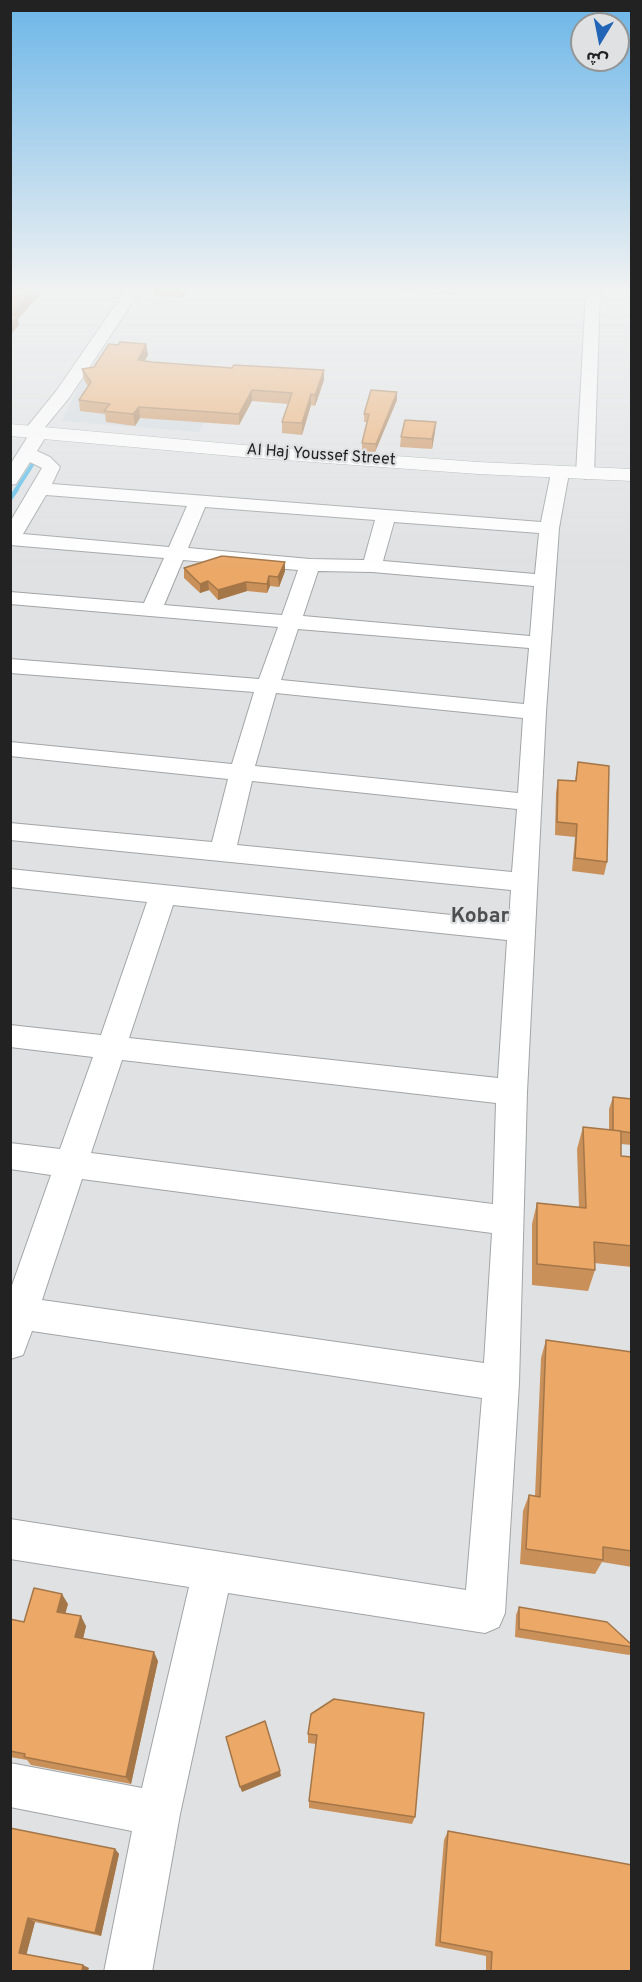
<!DOCTYPE html>
<html>
<head>
<meta charset="utf-8">
<style>
	body { margin:0 }
	#map { position:relative; width:642px; height:1982px; overflow:hidden; background:#dfe1e3; font-family:Overpass,"Noto Sans Arabic",sans-serif }
	canvas { display:block }
	.frame { position:absolute; inset:0; border:12px solid #222223; pointer-events:none }
	.north { position:absolute; left:570px; top:12px; width:60px; height:60px; box-sizing:border-box; background:#dfe1e3; border:2px solid #939596; border-radius:50%; rotate:190deg; font-size:16px; font-weight:700; line-height:24px; text-align:center; color:#222223 }
	.north::after { content:''; display:block; margin:auto; width:21px; height:27px; background:#2264b5; clip-path:polygon(50% 0,100% 100%,50% 72%,0 100%) }
</style>
</head>
<body>
<div id="map">
<canvas width="642" height="1982"></canvas>
<div class="frame"></div>
<div class="north">ش</div>
</div>
<script>
const context = document.querySelector('canvas').getContext('2d');
context.lineJoin = 'round';
function fillPath(path, color) { context.fillStyle = color; context.fill(path, 'evenodd'); }
const shape = rows => new Path2D(rows.map(r => 'M' + r).join(''));
function stroke(path, color, width, dash) { context.strokeStyle = color; context.lineWidth = width; context.lineCap = dash ? 'butt' : 'round'; context.setLineDash(dash || []); context.stroke(path); }
function drawText(font, color, halo, rows, align = 'center') {
  context.font = font + ' Overpass,sans-serif'; context.lineWidth = 4.5; context.setLineDash([]); context.textBaseline = 'middle'; context.strokeStyle = halo; context.fillStyle = color; for (const [text, x, y, turn = 0] of rows) {
    context.save(); context.translate(x, y); context.rotate((+turn || 0) * Math.PI / 180); context.textAlign = isNaN(turn) ? turn : align; if (halo) context.strokeText(text, 0, 0); context.fillText(text, 0, 0); context.restore();
  }
}
fillPath(shape([
	[103,362,231,373,199,432,62,421,82,379]
]), '#cfd8df');
stroke(shape([
	[16,490,32,465]
]), '#53bae7', 4);
stroke(shape([
	[10,499,17,489]
]), '#53bae7', 4.5);
const minor = shape([
	[125,291,140,291,69,398,45,427,48,433,37,451,50,457,60,467,52,484,541,522,551,473,560,468,569,473,559,528,546,712,527,1092,519,1383,505,1613,499,1627,485,1633,228,1593,180,1814,152,1972,104,1972,132,1831,10,1807,10,1763,142,1788,189,1587,10,1559,10,1519,466,1590,482,1398,32,1331,23,1355,10,1359,10,1291,51,1175,10,1169,10,1143,60,1149,93,1057,10,1047,10,1025,101,1035,147,902,10,887,10,869,509,921,511,890,10,840,10,823,212,842,228,779,10,756,10,742,232,764,254,692,10,673,10,659,259,679,278,627,10,604,10,592,144,603,164,558,10,545,10,522,42,468,30,462,16,484,10,485,10,465,30,433,27,427,57,390,125,291],
	[46,495,187,506,169,547,23,534,46,495],
	[205,507,375,520,364,560,310,559,188,548,205,507],
	[394,522,539,533,535,574,383,561,394,522],
	[183,560,298,570,282,615,164,605,183,560],
	[318,571,372,572,534,586,530,636,303,616,318,571],
	[298,629,529,648,524,704,281,680,298,629],
	[276,693,523,718,518,793,255,766,276,693],
	[252,781,517,809,512,872,237,845,252,781],
	[173,905,507,940,498,1078,129,1038,173,905],
	[122,1060,496,1103,493,1204,91,1153,122,1060],
	[82,1179,492,1233,484,1363,42,1300,82,1179],
	[586,291,600,291,594,474,585,479,576,474,586,291]
]);
const major = shape([
	[10,424,243,445,478,462,632,469,632,481,478,474,243,457,10,436,10,424]
]);
stroke(minor, '#a2a4a6', 2);
stroke(major, '#a2a4a6', 1);
fillPath(minor, '#fff');
fillPath(major, '#fff');
fillPath(shape([
	[154,291,187,291,183,298,154,296],
	[393,291,456,291,455,295],
	[146,344,148,355,144,361,152,362,232,368,324,370,324,380,315,406,311,405,302,435,282,433,282,422,288,404,252,401,239,425,140,418,135,426,106,422,105,414,80,411,79,400,88,386,84,380,82,369,94,367,118,345],
	[397,400,375,452,362,451,362,443,367,422,364,422,364,414],
	[435,432,432,449,400,447,401,437],
	[184,568,285,571,279,587,270,586,267,593,247,591,218,600,209,590,200,593,184,578],
	[578,762,607,862,604,875,572,871,575,837,555,835,556,792,558,780,575,781],
	[613,1097,632,1099,632,1145,621,1144,621,1156,632,1157,632,1267,594,1263,595,1270,588,1291,532,1285,532,1224,537,1203,579,1207,577,1149,583,1127,609,1130,609,1109],
	[546,1340,632,1352,632,1567,602,1562,595,1574,520,1564,523,1511,529,1495,535,1496,541,1358],
	[68,1604,65,1613,86,1626,83,1639,158,1661,131,1784,31,1765,27,1760,10,1757,10,1619,24,1622],
	[519,1607,632,1645,632,1652,629,1655,515,1637,516,1615],
	[311,1714,415,1817,412,1824,309,1808,309,1801,316,1744,308,1743,308,1734],
	[10,1828,115,1849,119,1854,101,1936,35,1922,26,1955,89,1968,10,1971],
	[448,1831,632,1971,486,1971,486,1956,435,1946,444,1840]
]), '#ca9059');
fillPath(shape([
	[33,291,43,291,18,319,19,325,10,336,11,315],
	[183,291,187,291,183,298],
	[146,344,148,355,140,370,138,360],
	[324,370,324,380,315,406,315,395],
	[252,390,252,401,239,425,239,414],
	[397,392,397,400,375,452,376,444],
	[311,394,311,405,302,435,302,423],
	[139,407,140,418,135,426,133,414],
	[436,422,435,432,432,449,432,439],
	[285,562,285,571,279,587,278,577],
	[269,576,270,586,267,593,267,584],
	[208,581,209,590,200,593,200,584],
	[246,582,247,591,218,600,218,590],
	[62,1594,68,1604,63,1622,57,1612],
	[81,1616,86,1626,81,1647,75,1637],
	[154,1652,158,1661,131,1784,126,1777],
	[280,1771,281,1776,242,1792,240,1787],
	[115,1849,119,1854,101,1936,95,1933],
	[28,1918,35,1922,26,1956,19,1953],
	[83,1965,89,1968,88,1971,82,1971]
]), '#a47648');
const building = shape([
	[10,291,33,291,11,315,18,316,10,324,10,291],
	[120,342,146,344,138,360,152,362,232,368,234,365,324,370,315,395,311,394,302,423,282,422,292,393,252,390,239,414,139,407,133,414,104,411,110,404,79,400,91,382,82,369,94,367,109,344,118,345,120,342],
	[371,390,397,392,376,444,362,443,369,414,364,414,371,390],
	[405,420,436,422,432,439,401,437,405,420],
	[222,556,285,562,278,577,269,576,267,584,246,582,218,590,208,581,200,584,184,568,222,556],
	[578,762,609,766,607,862,575,858,577,824,557,822,558,780,576,781,578,762],
	[613,1097,632,1099,632,1133,613,1130,613,1097],
	[583,1127,621,1131,621,1156,632,1157,632,1246,594,1242,595,1270,537,1264,537,1203,586,1208,583,1127],
	[546,1340,632,1352,632,1551,603,1547,603,1560,526,1549,529,1495,540,1497,546,1340],
	[34,1588,62,1594,57,1612,81,1616,75,1637,154,1652,126,1777,24,1757,25,1754,10,1751,10,1619,24,1622,34,1588],
	[519,1607,607,1622,632,1645,632,1647,519,1629,519,1607],
	[334,1699,424,1713,415,1817,309,1801,317,1735,308,1734,311,1714,334,1699],
	[265,1721,280,1771,240,1787,226,1737,265,1721],
	[10,1828,115,1849,95,1933,28,1918,19,1953,83,1965,82,1971,10,1971,10,1828],
	[448,1831,632,1865,632,1971,491,1971,492,1952,440,1942,448,1831]
]);
fillPath(building, '#eba867');
stroke(building, '#a47648', 1.5);
const sky = context.createLinearGradient(0, 0, 0, 569);
sky.addColorStop(0, '#6cb6e8');
sky.addColorStop(0.51, '#f1f2f2');
sky.addColorStop(1, '#f1f2f200');
context.fillStyle = sky;
context.fillRect(0, 0, 642, 569);
drawText('16px', '#222223', '#dfe1e3', [
	["Al Haj Youssef Street",321,456,4]
]);
drawText('bold 21px', '#4d4f51', '#dfe1e3', [
	["Kobar",480,918]
]);
</script>
</body>
</html>
